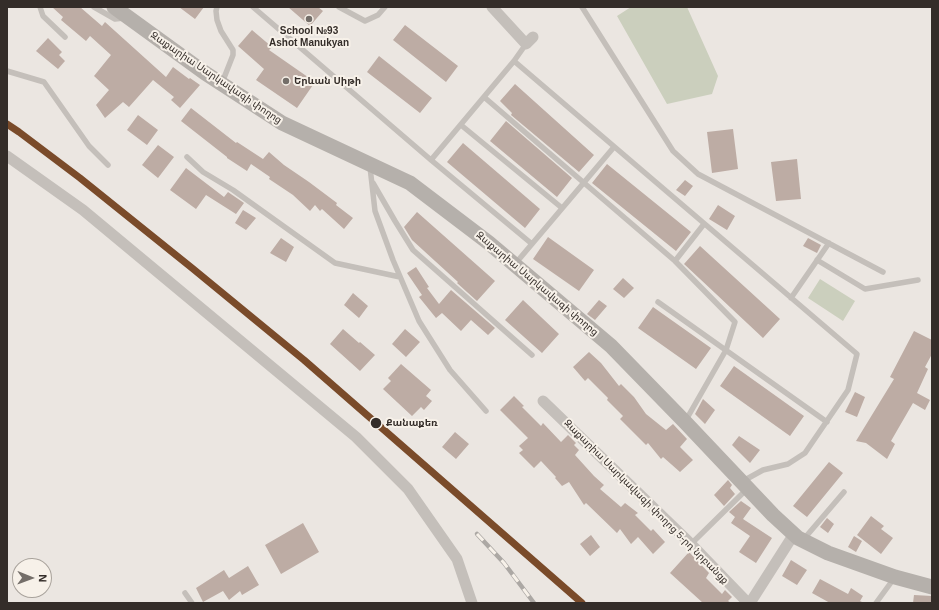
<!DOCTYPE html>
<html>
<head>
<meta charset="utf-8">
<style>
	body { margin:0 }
	#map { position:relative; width:939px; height:610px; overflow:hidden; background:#ebe6e1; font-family:Arial,sans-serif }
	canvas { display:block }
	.frame { position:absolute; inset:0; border:8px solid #342d29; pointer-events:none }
	.north { position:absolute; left:12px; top:558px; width:40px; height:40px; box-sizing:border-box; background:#f7f1e9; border:1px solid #a9a39c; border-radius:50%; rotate:91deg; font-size:11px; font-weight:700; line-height:16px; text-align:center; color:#342d29 }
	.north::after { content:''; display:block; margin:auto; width:14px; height:18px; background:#746e69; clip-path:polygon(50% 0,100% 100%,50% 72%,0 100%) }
</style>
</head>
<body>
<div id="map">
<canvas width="939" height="610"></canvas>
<div class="frame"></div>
<div class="north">N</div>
</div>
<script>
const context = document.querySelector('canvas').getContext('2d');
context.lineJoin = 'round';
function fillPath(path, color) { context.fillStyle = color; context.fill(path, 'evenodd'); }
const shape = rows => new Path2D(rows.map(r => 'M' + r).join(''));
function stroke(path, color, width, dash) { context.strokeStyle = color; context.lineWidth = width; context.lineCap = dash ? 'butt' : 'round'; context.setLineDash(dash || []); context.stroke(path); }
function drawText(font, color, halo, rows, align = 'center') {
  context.font = font + ' Arial,"Noto Sans Armenian",sans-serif'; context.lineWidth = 4; context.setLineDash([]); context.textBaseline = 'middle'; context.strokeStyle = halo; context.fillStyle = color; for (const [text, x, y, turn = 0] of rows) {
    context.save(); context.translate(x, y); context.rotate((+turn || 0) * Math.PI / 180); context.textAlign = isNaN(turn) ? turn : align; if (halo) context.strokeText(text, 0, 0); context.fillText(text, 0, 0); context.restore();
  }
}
fillPath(shape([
	[631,7,687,7,718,76,712,94,667,104,617,16],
	[820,279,855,301,843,321,808,298]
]), '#cbcfbd');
fillPath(shape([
	[52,7,80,7,102,26,105,22,166,77,173,67,189,79,190,78,200,85,180,108,171,100,174,97,153,80,129,107,123,102,105,118,96,105,109,90,94,76,111,55,90,36,86,41,61,20,63,17],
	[179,7,204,7,195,19],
	[288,7,318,7,323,11,310,26],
	[405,25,458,66,446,82,393,40],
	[252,30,272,47,269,50,315,82,297,108,256,80,264,69,238,46],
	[48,38,62,52,59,55,65,61,58,69,36,51],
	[379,56,432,98,420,113,367,72],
	[515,84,594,155,579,172,511,115,512,113,500,101],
	[191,108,236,143,237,142,263,159,269,152,284,165,309,182,337,203,336,205,353,218,344,229,322,209,320,211,315,205,310,211,293,195,269,179,270,177,251,164,247,171,227,158,227,157,181,121],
	[138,115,158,130,147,145,127,130],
	[506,121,572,178,557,197,490,141],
	[733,129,738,169,712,173,707,132],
	[463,143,540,209,525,228,447,162],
	[158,145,174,157,158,178,142,165],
	[797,159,801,199,776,201,771,162],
	[607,164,691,232,676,251,592,183],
	[186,168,224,197,228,192,244,203,236,214,206,195,196,209,170,190],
	[685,180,693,186,685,196,676,190],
	[718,205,735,216,727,230,709,219],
	[243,210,256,218,246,230,235,223],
	[417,212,495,281,477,301,457,283,458,282,412,240,404,227],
	[548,237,594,270,579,291,533,259],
	[281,238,294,247,286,262,270,253],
	[808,238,821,245,817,253,803,246],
	[700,246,780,319,763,338,684,264],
	[416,267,429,287,427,288,439,304,451,290,495,328,488,335,471,320,461,331,442,313,436,318,419,297,422,295,407,273],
	[623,278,634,288,624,298,613,289],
	[353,293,368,306,359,318,344,305],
	[523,300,559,334,542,353,505,320],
	[599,300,607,306,595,320,587,314],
	[653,307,711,348,696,369,638,328],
	[343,329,359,343,360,342,375,355,360,371,330,344],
	[405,329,420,342,406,357,392,344],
	[914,331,932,340,932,354,925,367,928,369,917,393,930,400,925,410,913,403,891,441,895,444,887,459,866,443,856,441,894,379,890,377],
	[589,352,601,363,619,386,621,384,634,397,646,414,666,430,673,424,687,439,680,447,693,460,680,472,663,457,661,459,648,443,646,445,620,419,623,416,607,400,608,398,588,378,585,381,573,367],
	[401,364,431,390,426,396,432,401,424,410,421,407,412,416,383,389,391,381,388,378],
	[734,366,804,416,790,436,720,386],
	[855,392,865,397,857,417,845,412],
	[514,396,524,406,522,407,541,426,543,423,561,442,568,435,576,443,574,445,579,450,575,455,594,476,604,485,600,489,621,507,625,503,638,513,635,515,651,531,653,529,665,542,653,554,638,537,631,544,620,529,617,533,586,503,584,505,569,482,562,486,555,478,556,477,541,461,534,468,519,453,523,450,519,446,528,438,500,410],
	[703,399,715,410,705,424,695,414],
	[455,432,469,444,456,459,442,447],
	[739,436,760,450,750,463,732,445],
	[829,462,843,473,807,517,793,506],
	[728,480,732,485,730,488,735,494,724,506,714,495],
	[741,501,751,508,743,519,772,538,756,563,739,552,750,536,731,523,735,517,729,512],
	[871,516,884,526,881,529,893,538,881,554,857,535],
	[827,518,834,524,828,533,820,527],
	[303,523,319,552,281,574,265,545],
	[591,535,600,547,590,556,580,544],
	[854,536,862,541,856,552,848,547],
	[689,552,709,573,706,578,722,594,725,590,732,597,728,601,731,603,703,603,670,573],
	[791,560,807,570,797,585,782,576],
	[248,566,259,585,242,595,240,591,229,600,223,591,203,602,196,588,224,570,229,578],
	[820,579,848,594,851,588,863,596,860,601,864,603,830,603,812,593],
	[914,595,932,596,932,603,913,603]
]), '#bdaca4');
stroke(shape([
	[40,7,43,16,65,37],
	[94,7,115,19,124,18],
	[217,7,216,11,217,20,221,31,233,50,233,55,222,83],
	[253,7,431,160,532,244],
	[339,7,365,21,378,15,385,7],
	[582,7,673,151,698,174,883,272],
	[514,61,857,354,848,390,805,453,788,464,763,470,743,481],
	[7,71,44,82,89,146,108,165],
	[484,97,675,261,735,322,726,350,686,420],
	[461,125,562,208],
	[187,157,203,172,233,190,335,263,400,277],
	[431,160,514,61,526,44],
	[370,167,375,211,393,260,419,321,450,370,486,411],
	[373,183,395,221,413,250,532,355],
	[817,260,865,289,918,280],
	[675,261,704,224],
	[515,264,614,147],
	[791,298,829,243],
	[658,302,827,422],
	[803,540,844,492],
	[691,544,747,489],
	[185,593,192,603],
	[876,603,895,577]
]), '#c4bfba', 5.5);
stroke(shape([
	[492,7,526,44,533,37],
	[7,156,83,210,356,437,408,489,457,559,472,603],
	[543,401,691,544,748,603],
	[750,603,794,534]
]), '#c4bfba', 11);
stroke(shape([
	[114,7,205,73,282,123,410,183,489,243,611,346,685,422,773,515,798,538,828,553,895,577,932,587]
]), '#b5b0ab', 15);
const rail = shape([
	[477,534,504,563,534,603]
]);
stroke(rail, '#aca8a4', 4.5);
stroke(rail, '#f7f1e9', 3, [9]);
stroke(shape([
	[7,124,19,132,80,178,192,268,304,360,582,603]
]), '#7a4b2a', 7);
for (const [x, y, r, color] of [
	[309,19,4,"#746e69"],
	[286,81,4,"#746e69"],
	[376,423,6,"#342d29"]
]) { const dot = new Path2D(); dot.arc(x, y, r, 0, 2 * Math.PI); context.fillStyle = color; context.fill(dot); stroke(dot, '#f7f1e9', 1.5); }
drawText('bold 10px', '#342d29', '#f7f1e9', [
	["School №93",309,31],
	["Ashot Manukyan",309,43],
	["Երևան Սիթի",294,81,"left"]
]);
drawText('10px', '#342d29', '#f7f1e9', [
	["Զաքարիա Սարկավագի փողոց",216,78,34],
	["Զաքարիա Սարկավագի փողոց",537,284,40],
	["Զաքարիա Սարկավագի փողոց 5-րդ նրբանցք",646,502,45]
]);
drawText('bold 10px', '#342d29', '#f7f1e9', [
	["Քանաքեռ",386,423]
], 'left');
</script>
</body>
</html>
